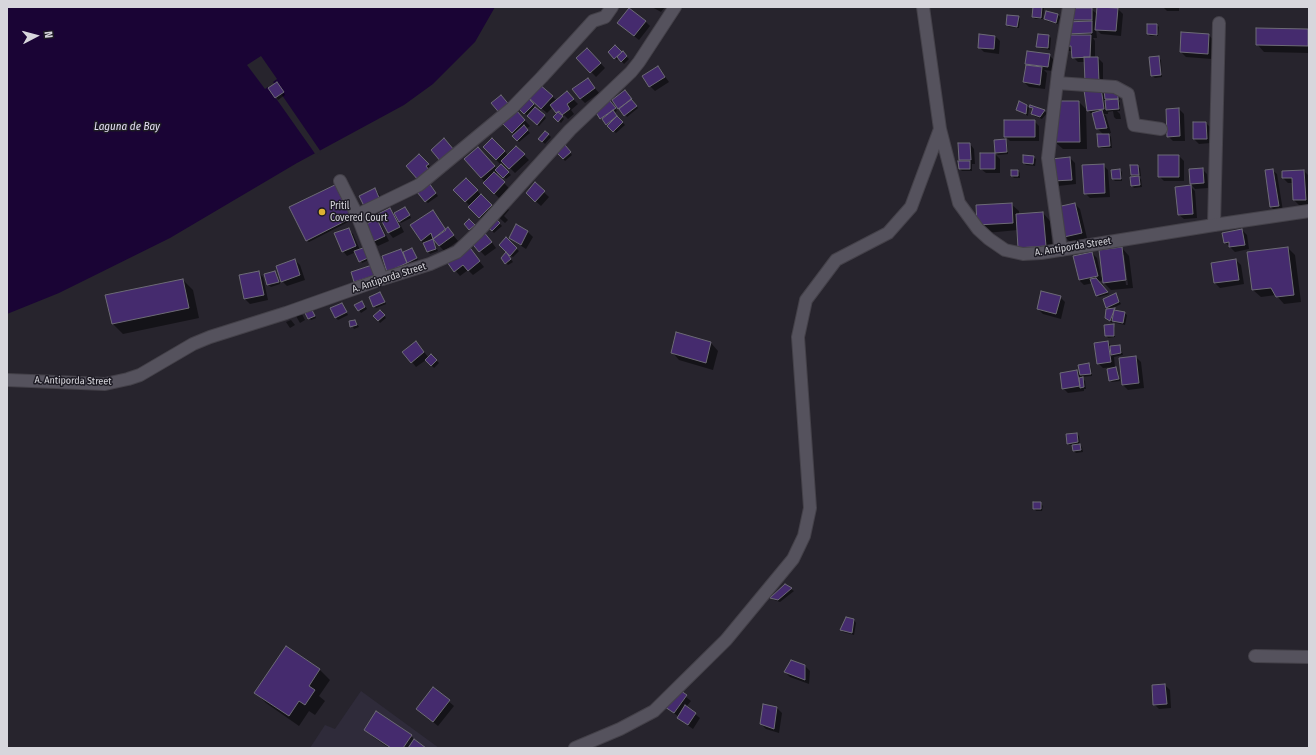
<!DOCTYPE html>
<html>
<head>
<meta charset="utf-8">
<style>
	body { margin:0 }
	#map { position:relative; width:1316px; height:755px; overflow:hidden; background:#27242d; font-family:"Fira Sans Condensed",sans-serif }
	canvas { display:block }
	.frame { position:absolute; inset:0; border:8px solid #d7d6dc; pointer-events:none }
	.north { position:absolute; left:16px; top:16px; width:40px; height:40px; -webkit-text-stroke:3px #1d1b24; paint-order:stroke; rotate:84deg; font-size:11px; font-weight:700; line-height:16px; text-align:center; color:#d7d6dc }
	.north::after { content:''; display:block; margin:auto; width:14px; height:18px; background:#d7d6dc; clip-path:polygon(50% 0,100% 100%,50% 72%,0 100%) }
</style>
</head>
<body>
<div id="map">
<canvas width="1316" height="755"></canvas>
<div class="frame"></div>
<div class="north">N</div>
</div>
<script>
const context = document.querySelector('canvas').getContext('2d');
context.lineJoin = 'round';
function fillPath(path, color) { context.fillStyle = color; context.fill(path, 'evenodd'); }
const shape = rows => new Path2D(rows.map(r => 'M' + r).join(''));
function stroke(path, color, width, dash) { context.strokeStyle = color; context.lineWidth = width; context.lineCap = dash ? 'butt' : 'round'; context.setLineDash(dash || []); context.stroke(path); }
function drawText(font, color, halo, rows, align = 'center') {
  context.font = font + ' "Fira Sans Condensed",sans-serif'; context.lineWidth = 3; context.setLineDash([]); context.textBaseline = 'middle'; context.strokeStyle = halo; context.fillStyle = color; for (const [text, x, y, turn = 0] of rows) {
    context.save(); context.translate(x, y); context.rotate((+turn || 0) * Math.PI / 180); context.textAlign = isNaN(turn) ? turn : align; if (halo) context.strokeText(text, 0, 0); context.fillText(text, 0, 0); context.restore();
  }
}
fillPath(shape([
	[361,691,439,748,310,748,325,725,335,729]
]), '#2f2b3a');
fillPath(shape([
	[7,7,495,7,475,42,433,84,404,105,297,163,170,238,59,293,7,314]
]), '#1a0435');
fillPath(shape([
	[261,56,277,79,273,82,321,152,316,155,268,87,265,89,247,65]
]), '#27242d');
fillPath(shape([
	[652,7,665,7,661,12],
	[1034,7,1044,8,1043,19,1035,19,1033,17],
	[1083,7,1106,7,1106,8,1118,9,1123,14,1121,36,1101,34,1096,29,1097,38,1093,38,1095,41,1095,58,1098,58,1103,63,1103,86,1085,62,1078,62,1073,57,1073,51,1067,51,1070,20,1084,9],
	[1090,8,1098,8,1098,15],
	[1163,7,1179,7,1179,11,1167,11],
	[1047,12,1058,15,1060,17,1058,24,1047,21,1045,19],
	[1018,17,1020,19,1019,28,1009,27,1007,25],
	[645,21,650,26,639,40,624,28],
	[1157,25,1159,27,1158,36,1150,36,1148,34],
	[1308,30,1309,31,1309,53,1264,52,1257,44],
	[1182,33,1209,35,1213,40,1212,59,1186,57,1181,52],
	[1039,35,1049,36,1051,38,1050,50,1040,48,1037,46],
	[995,36,1000,41,999,54,984,52,979,47],
	[615,46,629,59,624,64,619,58,617,60,609,52],
	[587,49,605,68,596,77,578,58],
	[1049,55,1054,60,1053,71,1044,70,1047,73,1045,89,1029,87,1024,82,1029,66,1027,64],
	[1158,57,1161,60,1162,77,1155,78,1152,76],
	[658,67,669,82,655,91,650,86],
	[587,79,599,93,585,103,580,98],
	[279,85,285,95,278,100,270,88],
	[1085,90,1119,93,1120,100,1118,100,1120,103,1120,111,1117,111,1120,114,1121,119,1116,119,1114,117,1113,111,1108,112,1108,114,1104,114,1106,116,1111,133,1108,133,1111,137,1112,148,1101,148,1099,146,1104,135,1097,128,1093,115,1088,111],
	[625,91,638,108,627,117,619,108],
	[552,96,557,101,572,98,578,104,571,110,574,114,568,119,564,115,562,117,564,119,561,123,555,117,558,114,553,107,547,113,534,102],
	[527,98,536,107,535,108,546,118,539,126,518,107],
	[1079,102,1086,109,1087,149,1063,149,1055,142],
	[612,104,617,111,614,113,625,125,616,133,601,118],
	[1027,105,1029,108,1028,116,1017,109],
	[1030,106,1044,111,1047,113,1042,119,1034,116,1032,114,1033,109],
	[1179,109,1184,114,1185,141,1173,141,1168,136],
	[516,111,530,126,526,129,530,133,519,142,514,136,515,135,504,123],
	[1034,121,1039,126,1039,141,1010,141,1005,136],
	[1206,123,1211,128,1211,143,1199,144,1194,139],
	[546,132,551,137,545,144,540,139],
	[492,139,508,155,516,147,529,160,515,173,504,162,501,165,484,147],
	[1005,140,1007,142,1008,154,998,155,996,153],
	[970,144,974,149,975,164,972,164,972,171,962,171,960,169,959,162,962,162,960,160],
	[565,147,572,155,565,161,558,153],
	[483,153,497,169,501,165,511,175,506,179,499,171,495,174,509,188,499,198,484,183,485,182,481,178],
	[995,154,1000,159,1000,173,986,173,981,169],
	[1179,156,1184,161,1184,181,1164,181,1159,176],
	[1033,157,1036,159,1035,166,1026,165,1024,163],
	[1070,158,1075,163,1076,184,1058,186,1054,181],
	[424,160,433,170,423,184],
	[1103,165,1108,170,1110,197,1090,198,1085,193],
	[1138,166,1140,168,1141,176,1138,177,1141,179,1142,187,1134,188,1132,186,1135,177,1132,175],
	[1202,169,1207,174,1208,188,1195,189,1191,184],
	[1120,170,1122,172,1122,181,1115,181,1113,179],
	[1272,170,1277,174,1283,211,1276,212,1271,207,1266,171],
	[1018,171,1020,173,1020,178,1014,178,1012,176],
	[1304,171,1309,176,1309,205,1299,205,1294,200,1293,183,1288,183,1283,178],
	[466,179,496,211,485,222,455,190],
	[535,184,549,197,541,206,532,198],
	[341,186,356,218,309,242,306,240],
	[1190,186,1195,191,1197,218,1184,219,1179,215],
	[431,187,438,196,428,203,425,201],
	[375,189,379,194,385,205,365,207],
	[1011,204,1019,211,1019,215,1043,213,1050,221,1053,253,1019,247,1018,230,986,233,978,225],
	[1075,204,1080,209,1087,238,1070,242,1065,237,1059,208],
	[504,205,509,210,504,216,508,220,505,223,495,214],
	[390,209,395,214,407,210,411,218,401,223,398,220,404,232,393,238,389,233,379,214],
	[432,212,447,231,448,229,458,241,444,251,433,239,438,251,430,254,421,240],
	[494,218,502,226,494,233,487,225],
	[377,220,381,225,389,241,378,246,373,241],
	[517,225,528,232,533,237,526,249,515,242,510,238],
	[348,229,353,234,360,250,371,259,362,263,356,252,347,256,343,251],
	[1242,230,1247,235,1249,249,1235,252,1225,242],
	[488,237,496,248,485,256,471,241],
	[506,239,519,251,513,257,506,253,513,262,508,265,502,258,507,252],
	[1122,248,1129,256,1133,288,1111,290,1104,283,1103,280,1098,282,1109,294,1099,297,1096,295,1093,283,1084,285,1079,280,1074,257,1092,253,1097,258,1101,277,1103,276],
	[1122,255,1124,255,1128,285,1126,285],
	[1288,248,1295,255,1301,302,1284,304,1276,295,1261,297,1253,290],
	[412,249,418,260,388,271,401,250,404,253],
	[472,252,484,267,473,275,468,270,460,276,448,262],
	[295,260,300,265,305,280,287,286,282,281],
	[1236,260,1241,265,1244,284,1220,288,1215,283,1212,264],
	[258,272,263,277,268,300,250,304,245,299],
	[275,272,277,274,280,284,271,287,268,285,265,275],
	[183,280,193,290,199,318,123,334,113,324,107,296],
	[380,293,386,304,376,308,374,306],
	[1116,295,1121,304,1113,308,1116,311,1124,313,1127,315,1125,325,1116,323,1113,321,1112,323,1109,320,1109,310,1107,307],
	[1060,297,1065,302,1061,319,1043,314,1038,309],
	[342,304,348,315,338,320,336,318],
	[364,304,367,309,361,313,356,306],
	[312,311,316,318,311,320,309,318],
	[380,311,386,318,380,323,375,316],
	[302,314,305,320,300,323,296,316],
	[291,320,295,325,290,328,286,322],
	[355,321,359,327,354,329,350,322],
	[1113,325,1115,328,1115,337,1108,338,1106,335],
	[677,333,711,343,718,351,713,370,679,360,672,352],
	[1108,342,1112,347,1119,346,1121,348,1123,355,1114,357,1115,367,1103,368,1098,363],
	[420,347,429,358,431,355,439,363,434,368,426,360,416,367,412,362],
	[1136,357,1141,362,1144,388,1128,390,1123,385],
	[1089,364,1091,367,1092,376,1081,377,1085,381,1086,389,1084,389,1084,391,1068,393,1063,388,1077,371,1081,375,1079,366],
	[1116,368,1118,371,1120,381,1112,382,1110,380],
	[1077,434,1079,436,1080,445,1082,447,1083,452,1076,453,1074,451,1073,445,1070,445,1068,443],
	[1040,503,1043,506,1042,511,1036,511,1034,508],
	[785,586,794,591,780,602,774,600,772,598],
	[854,620,856,623,854,635,843,632,841,630],
	[286,647,320,670,330,680,319,696,325,701,315,715,309,711,299,726,266,703,256,693],
	[805,666,810,671,809,684,790,677,785,672],
	[1165,685,1170,690,1171,708,1159,709,1154,704],
	[433,688,454,706,438,726,422,713],
	[681,693,691,701,686,707,700,718,693,729,683,722,679,717,664,705],
	[777,708,782,713,779,733,766,729,761,724],
	[365,729,411,736,425,748,389,748,373,737]
]), '#0007');
const building = shape([
	[1033,7,1042,7,1041,18,1032,17,1033,7],
	[1097,7,1118,8,1116,31,1095,30,1097,7],
	[629,8,646,21,634,36,617,23,629,8],
	[1068,8,1092,8,1092,20,1069,20,1068,8],
	[1046,11,1058,14,1056,23,1044,19,1046,11],
	[1007,15,1019,16,1017,27,1006,25,1007,15],
	[1092,21,1092,33,1066,34,1065,22,1092,21],
	[1147,24,1157,24,1157,35,1147,34,1147,24],
	[1256,28,1308,29,1308,46,1256,45,1256,28],
	[1181,32,1209,34,1208,54,1180,52,1181,32],
	[979,34,995,36,994,49,978,48,979,34],
	[1038,34,1049,35,1048,48,1036,47,1038,34],
	[1061,35,1091,35,1090,57,1072,58,1071,46,1061,47,1061,35],
	[615,45,622,52,614,59,608,52,615,45],
	[587,48,601,63,590,73,576,58,587,48],
	[623,51,627,56,621,62,617,57,623,51],
	[1027,51,1050,54,1048,67,1025,64,1027,51],
	[1159,56,1161,75,1151,76,1149,57,1159,56],
	[1084,57,1098,57,1099,82,1085,82,1084,57],
	[1026,65,1042,67,1040,85,1023,82,1026,65],
	[658,66,665,77,649,87,642,76,658,66],
	[588,78,595,88,580,99,572,89,588,78],
	[277,82,284,92,275,98,268,88,277,82],
	[539,84,553,96,541,109,528,97,539,84],
	[1101,87,1104,109,1087,111,1084,90,1101,87],
	[1118,89,1118,99,1105,99,1104,90,1118,89],
	[625,90,632,99,618,109,612,100,625,90],
	[567,91,574,99,567,104,570,109,562,115,559,111,556,113,550,105,567,91],
	[501,95,511,107,501,115,491,103,501,95],
	[527,97,534,104,524,114,517,107,527,97],
	[631,99,637,106,624,116,619,109,631,99],
	[1118,99,1119,109,1106,110,1105,100,1118,99],
	[610,101,616,108,600,119,595,111,610,101],
	[1019,101,1027,105,1026,114,1016,110,1019,101],
	[1053,101,1079,101,1080,142,1054,142,1053,101],
	[1030,105,1045,110,1040,117,1031,114,1033,108,1029,107,1030,105],
	[535,107,545,115,537,125,527,116,535,107],
	[1179,108,1180,136,1167,137,1166,109,1179,108],
	[516,110,525,120,512,133,502,123,516,110],
	[613,110,617,116,606,125,602,119,613,110],
	[1102,110,1107,128,1096,129,1092,113,1102,110],
	[558,112,563,116,558,122,553,117,558,112],
	[617,116,623,122,613,132,607,126,617,116],
	[1004,120,1035,120,1035,137,1004,137,1004,120],
	[1193,122,1206,122,1207,139,1193,139,1193,122],
	[524,125,528,130,517,141,512,136,524,125],
	[545,131,549,134,542,142,538,139,545,131],
	[1097,134,1109,134,1110,146,1098,147,1097,134],
	[444,138,454,150,441,162,431,150,444,138],
	[492,138,505,151,496,160,483,147,492,138],
	[1006,139,1007,152,995,153,994,140,1006,139],
	[958,143,970,143,971,160,959,160,958,143],
	[565,145,571,152,563,159,557,153,565,145],
	[516,146,525,154,509,169,501,161,516,146],
	[478,147,495,166,481,178,464,159,478,147],
	[980,153,995,153,995,169,980,169,980,153],
	[419,154,429,164,426,166,429,170,418,180,406,166,419,154],
	[1023,155,1034,156,1033,164,1023,163,1023,155],
	[1158,155,1179,155,1179,177,1158,177,1158,155],
	[1070,157,1072,180,1053,181,1051,159,1070,157],
	[958,161,970,161,970,169,959,169,958,161],
	[501,164,509,172,503,178,495,170,501,164],
	[1104,164,1105,193,1084,194,1082,165,1104,164],
	[1130,165,1138,165,1139,175,1131,175,1130,165],
	[1203,168,1204,183,1190,184,1189,169,1203,168],
	[1120,169,1121,179,1112,179,1111,170,1120,169],
	[1273,169,1279,206,1270,207,1265,170,1273,169],
	[1011,170,1018,170,1018,176,1011,176,1011,170],
	[1304,170,1306,200,1293,200,1292,178,1282,178,1282,171,1304,170],
	[494,172,505,182,494,194,483,183,494,172],
	[1139,176,1140,185,1131,186,1130,177,1139,176],
	[466,178,478,190,465,202,453,190,466,178],
	[535,182,545,191,535,202,526,193,535,182],
	[339,183,355,216,306,241,289,207,339,183],
	[429,183,436,193,425,202,417,192,429,183],
	[1191,185,1193,214,1178,215,1175,187,1191,185],
	[375,188,380,200,365,208,359,196,375,188],
	[481,194,492,205,479,218,468,207,481,194],
	[1012,203,1013,223,977,225,976,205,1012,203],
	[1075,203,1082,233,1064,237,1057,207,1075,203],
	[405,207,410,215,399,222,394,213,405,207],
	[390,208,400,227,388,233,378,214,390,208],
	[433,210,446,230,433,239,431,233,421,241,410,225,433,210],
	[1043,212,1046,246,1018,248,1016,214,1043,212],
	[494,217,500,223,492,231,485,225,494,217],
	[377,219,385,236,372,242,364,225,377,219],
	[469,219,475,225,469,230,464,224,469,219],
	[516,224,528,231,521,245,509,238,516,224],
	[448,227,454,235,439,246,433,239,448,227],
	[349,228,356,246,342,252,334,233,349,228],
	[1242,229,1245,245,1229,247,1229,242,1224,243,1222,233,1242,229],
	[483,231,492,242,479,252,470,241,483,231],
	[506,237,517,248,510,256,499,245,506,237],
	[433,239,436,249,427,252,423,243,433,239],
	[468,245,480,261,468,271,463,265,454,272,447,262,468,245],
	[366,247,370,257,359,262,354,251,366,247],
	[1122,247,1126,280,1103,283,1099,250,1122,247],
	[1288,247,1294,295,1276,297,1271,288,1252,290,1247,252,1288,247],
	[412,248,417,258,407,263,403,252,412,248],
	[401,249,407,263,387,272,382,256,401,249],
	[506,252,511,259,505,264,501,258,506,252],
	[1092,252,1098,276,1079,280,1073,256,1092,252],
	[295,259,300,275,281,282,276,266,295,259],
	[1236,259,1239,280,1214,283,1211,263,1236,259],
	[372,265,376,275,354,282,351,272,372,265],
	[259,271,264,295,244,299,239,275,259,271],
	[275,271,279,282,267,285,264,274,275,271],
	[1096,278,1108,292,1096,296,1090,279,1096,278],
	[183,279,189,308,112,324,105,295,183,279],
	[1041,291,1061,296,1056,314,1037,309,1041,291],
	[380,292,385,302,373,307,369,297,380,292],
	[1116,293,1119,302,1106,308,1103,299,1116,293],
	[362,301,365,307,358,311,354,305,362,301],
	[342,303,347,312,335,318,330,308,342,303],
	[1115,308,1110,321,1105,318,1106,309,1115,308],
	[312,310,315,316,308,319,305,313,312,310],
	[380,310,385,315,378,321,373,316,380,310],
	[1114,310,1125,312,1123,323,1112,321,1114,310],
	[355,320,357,325,350,327,349,321,355,320],
	[1114,324,1114,336,1105,336,1104,325,1114,324],
	[676,332,711,342,706,363,671,353,676,332],
	[416,341,424,352,411,363,402,352,416,341],
	[1108,341,1111,362,1097,364,1094,343,1108,341],
	[1120,345,1121,353,1111,355,1110,346,1120,345],
	[431,354,437,360,431,366,425,360,431,354],
	[1136,356,1139,383,1122,385,1119,358,1136,356],
	[1089,363,1091,374,1080,375,1078,365,1089,363],
	[1116,367,1119,379,1109,381,1107,369,1116,367],
	[1077,370,1080,386,1062,389,1060,373,1077,370],
	[1083,377,1084,387,1080,388,1079,378,1083,377],
	[1077,433,1078,442,1067,444,1066,434,1077,433],
	[1080,444,1081,450,1073,451,1072,445,1080,444],
	[1033,502,1041,502,1041,509,1033,509,1033,502],
	[785,584,792,588,778,600,770,598,785,584],
	[846,617,854,619,852,633,840,630,846,617],
	[286,646,320,669,309,686,315,690,305,705,299,701,289,716,254,693,286,646],
	[791,660,805,665,805,680,784,672,791,660],
	[1165,684,1167,704,1153,705,1152,685,1165,684],
	[433,687,450,700,433,722,416,709,433,687],
	[681,691,687,695,674,713,662,705,681,691],
	[763,704,777,707,774,729,760,724,763,704],
	[685,705,696,713,688,725,677,718,685,705],
	[376,711,412,735,403,748,391,748,364,730,376,711],
	[414,739,426,748,408,748,414,739]
]);
fillPath(building, '#452b6e');
stroke(building, '#6d6b76', 1);
const street = shape([
	[1057,83,1115,87,1128,94,1134,125,1161,129],
	[340,181,357,215,382,279],
	[357,215,419,185,512,108,542,77,593,21,605,17,612,7],
	[1214,225,1219,23],
	[1061,250,1048,158,1058,73,1069,7],
	[1255,656,1309,657]
]);
const secondary = shape([
	[923,7,940,129,959,203,978,229,989,239,1005,250,1023,254,1041,253,1214,225,1309,211],
	[7,380,105,384,128,379,140,375,193,344,210,337,286,313,382,279,430,264,457,252,477,233,570,130,631,72,639,62,675,7],
	[575,748,620,729,654,711,726,640,793,559,804,536,810,508,798,337,806,300,836,260,888,233,911,207,940,129]
]);
stroke(street, '#444149', 14);
stroke(secondary, '#444149', 14);
stroke(street, '#55525d', 12);
stroke(secondary, '#55525d', 12);
for (const [x, y, r, color] of [
	[322,212,4,"#ddb133"]
]) { const dot = new Path2D(); dot.arc(x, y, r, 0, 2 * Math.PI); context.fillStyle = color; context.fill(dot); stroke(dot, '#1d1b24', 1.5); }
drawText('10px', '#d7d6dc', '#1d1b24', [
	["Pritil",330,206],
	["Covered Court",330,218]
], 'left');
drawText('10px', '#d7d6dc', '#1d1b24', [
	["A. Antiporda Street",1073,247,-9],
	["A. Antiporda Street",389,278,-18],
	["A. Antiporda Street",73,381,1]
]);
drawText('italic 11px', '#e4def3', '#1d1b24', [
	["Laguna de Bay",127,127]
]);
</script>
</body>
</html>
